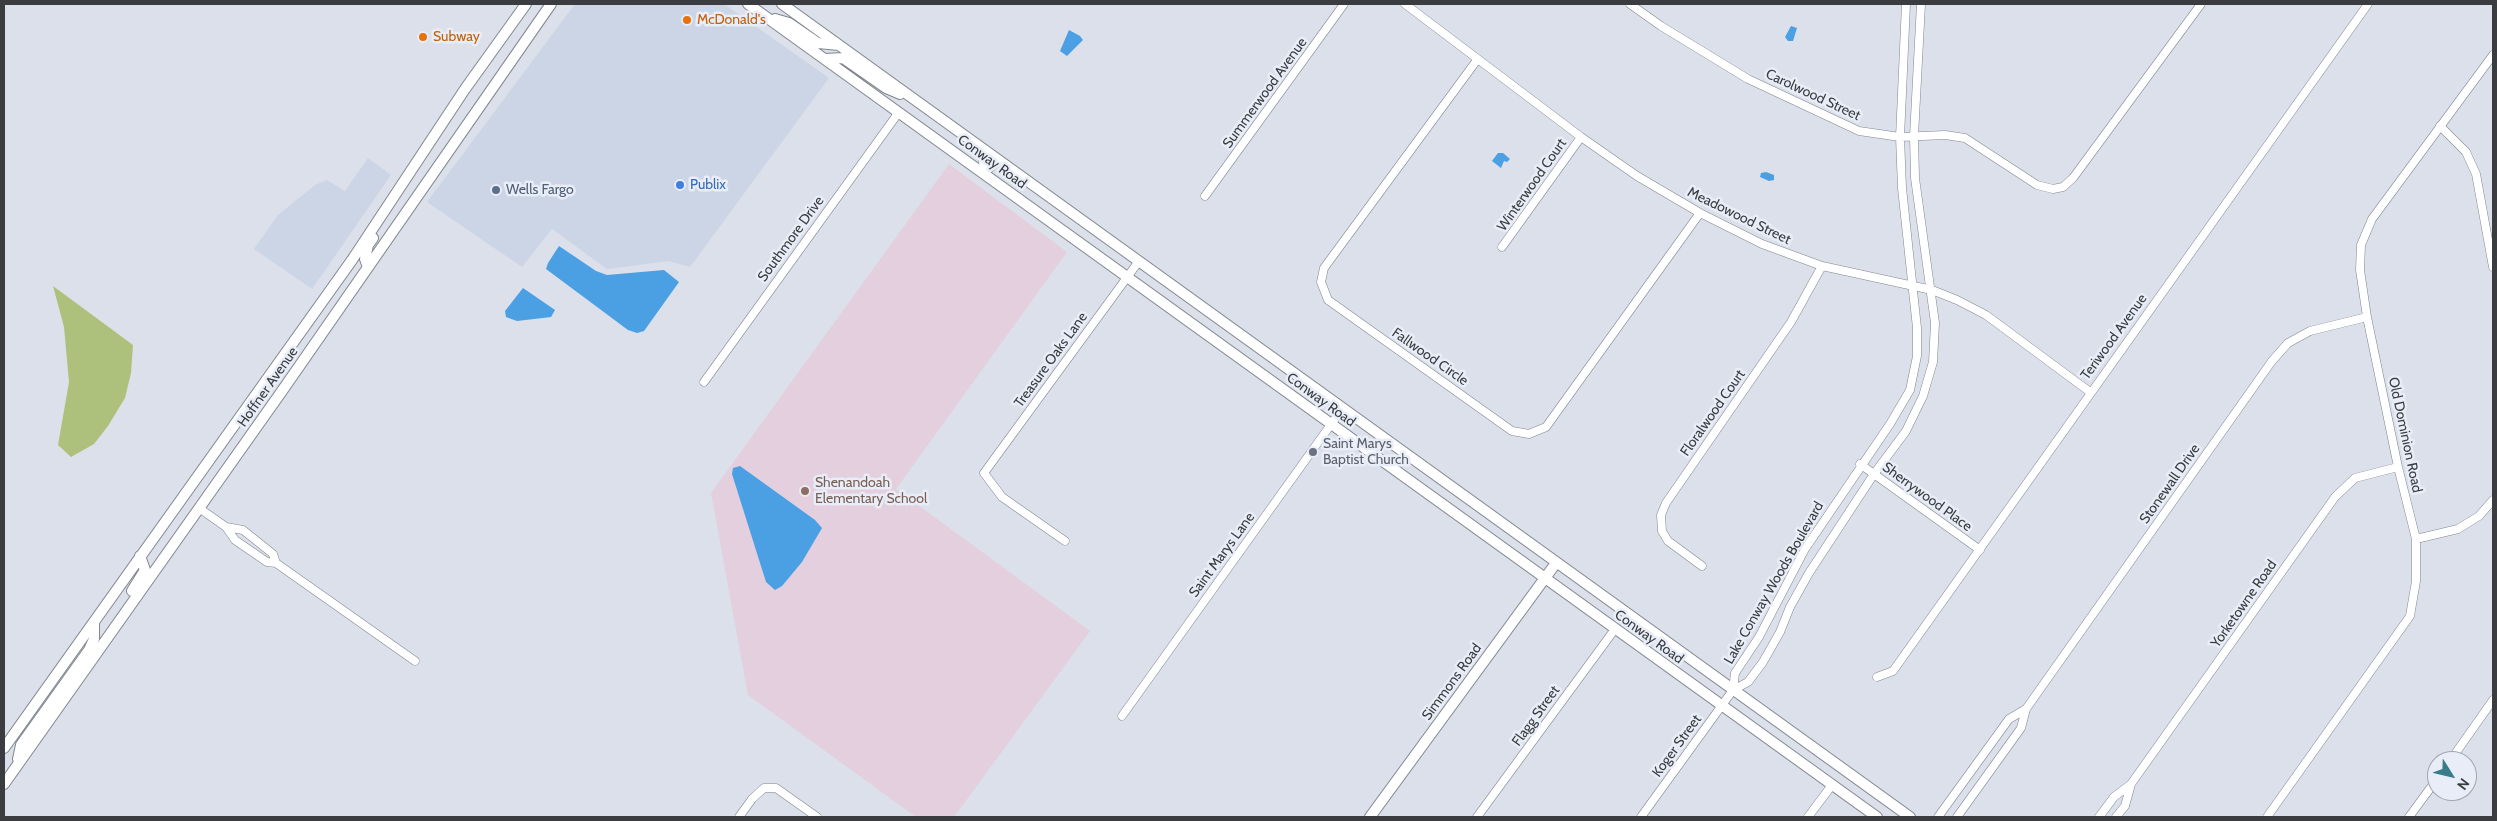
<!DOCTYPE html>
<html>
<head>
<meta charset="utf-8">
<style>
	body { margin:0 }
	#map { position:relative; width:2497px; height:821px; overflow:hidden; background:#dbe0ea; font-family:Cabin,sans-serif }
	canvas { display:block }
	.frame { position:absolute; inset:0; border:5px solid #3a3c40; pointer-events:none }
	.north { position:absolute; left:2427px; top:751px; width:50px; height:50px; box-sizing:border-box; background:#e8edf7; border:1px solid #a2a6ae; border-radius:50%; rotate:126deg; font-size:14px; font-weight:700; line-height:20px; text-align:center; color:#3a3c40 }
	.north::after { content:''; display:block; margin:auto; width:18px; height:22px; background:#387b8b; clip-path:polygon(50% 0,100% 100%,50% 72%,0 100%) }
</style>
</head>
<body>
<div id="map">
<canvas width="2497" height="821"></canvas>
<div class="frame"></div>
<div class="north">N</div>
</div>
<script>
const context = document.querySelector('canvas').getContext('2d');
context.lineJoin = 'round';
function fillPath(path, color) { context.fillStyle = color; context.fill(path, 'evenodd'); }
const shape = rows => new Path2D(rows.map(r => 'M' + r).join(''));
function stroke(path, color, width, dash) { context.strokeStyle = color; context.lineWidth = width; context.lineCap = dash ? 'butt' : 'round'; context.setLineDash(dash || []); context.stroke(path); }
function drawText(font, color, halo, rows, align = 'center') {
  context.font = font + ' Cabin,sans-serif'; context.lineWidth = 5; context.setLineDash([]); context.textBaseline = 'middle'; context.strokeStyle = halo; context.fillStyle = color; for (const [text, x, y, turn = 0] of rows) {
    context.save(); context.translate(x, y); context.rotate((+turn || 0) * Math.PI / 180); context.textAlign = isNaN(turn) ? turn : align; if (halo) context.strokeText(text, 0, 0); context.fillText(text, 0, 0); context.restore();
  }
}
fillPath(shape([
	[575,4,724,4,829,78,690,267,669,261,607,269,552,229,522,267,427,202],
	[368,158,391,175,312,289,254,249,278,215,315,185,327,180,345,191]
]), '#ccd5e5');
fillPath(shape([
	[949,164,1067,252,896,489,1090,631,954,817,916,817,748,695,711,493]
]), '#e3cfde');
fillPath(shape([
	[53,286,133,345,131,373,125,398,108,426,94,444,71,457,58,445,69,382,64,327]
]), '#adc17c');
fillPath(shape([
	[1791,26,1797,28,1793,41,1788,41,1785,37],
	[1069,30,1080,36,1083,40,1067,56,1060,51],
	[1498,153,1503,153,1510,159,1507,162,1504,161,1501,168,1492,161],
	[1766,172,1774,175,1774,180,1769,181,1760,177,1761,173],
	[559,246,596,271,607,275,664,270,679,282,644,331,637,333,628,330,546,269,548,263],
	[523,288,555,310,551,317,517,321,506,317,505,311],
	[740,466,815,520,822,528,802,562,782,586,775,590,766,582,732,474,733,468]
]), '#4b9fe3');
const street = shape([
	[1405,4,1581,137,1637,176,1700,213,1762,244,1822,266,1932,290,1957,300,1986,315,2090,392],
	[1630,4,1661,26,1748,79,1859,131,1900,137,1945,135,1965,138,2037,185,2053,189,2063,187,2073,178,2201,4],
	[1477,60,1324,268,1321,282,1328,300,1512,431,1529,434,1546,427,1700,213],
	[2440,126,2466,152,2476,174,2493,267],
	[982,148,984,173],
	[984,173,999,160],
	[1205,196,1344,4],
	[1502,247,1581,137],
	[704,382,899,112],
	[1860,464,1980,550],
	[199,508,226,527,235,540,267,562,276,563,273,554,243,530,226,527],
	[2416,539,2458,529,2479,516,2493,500],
	[1065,541,1002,497,984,473,1139,261],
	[276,563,415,661],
	[1702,566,1668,541,1662,531,1661,515,1666,503,1791,322,1822,266],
	[1877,677,1893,671,2368,4],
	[1733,690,1735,673,1759,637,1805,549,1890,424,1910,390,1917,356,1917,328,1902,188,1900,137,1906,4],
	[1122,716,1342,409],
	[2450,761,2493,700],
	[739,817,752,799,764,788,776,788,817,817],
	[1477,817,1615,629],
	[1641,817,1733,690,1748,682,1763,662,1780,632,1790,607,1809,573,1874,474,1906,431,1923,396,1933,362,1935,323,1915,178,1914,136,1921,4],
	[1808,817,1832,785],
	[1938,817,2009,719,2026,709],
	[1957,817,2021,728,2026,709,2272,361,2288,343,2310,331,2367,317],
	[2099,817,2114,797,2131,784,2335,497,2355,478,2398,467],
	[2116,817,2125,806,2131,784],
	[2267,817,2410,616,2416,581,2416,539,2398,467,2367,317,2360,270,2361,245,2372,219,2493,55],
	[2409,817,2437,779]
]);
const secondary = shape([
	[748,4,1877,817],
	[782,4,1910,817],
	[775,19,789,23,818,43,839,45],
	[825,59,843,58,886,88,900,94],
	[368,267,365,259,368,245,373,238],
	[132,591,145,570,140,556],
	[4,748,352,260,465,89,526,4],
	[18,759,21,745,89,650,94,639,94,622],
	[4,784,282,391,551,4],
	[1370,817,1556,563]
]);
stroke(street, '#81868f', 9);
stroke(secondary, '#81868f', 12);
stroke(street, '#fff', 8);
stroke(secondary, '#fff', 10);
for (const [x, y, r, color] of [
	[687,20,5,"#e8710a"],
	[423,37,5,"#e8710a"],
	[680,185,5,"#3f7fe0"],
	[496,190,5,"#5c6f8a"],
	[1313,452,5,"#6b7280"],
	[805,491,5,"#8d6e63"]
]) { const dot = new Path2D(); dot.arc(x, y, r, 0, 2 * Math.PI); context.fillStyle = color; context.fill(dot); stroke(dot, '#e8edf7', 2); }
drawText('14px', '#c56008', '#e8edf7', [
	["McDonald's",697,20],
	["Subway",433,37]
], 'left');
drawText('14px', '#3a3c40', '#e8edf7', [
	["Summerwood Avenue",1265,93,-54],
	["Carolwood Street",1813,95,25],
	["Conway Road",992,162,36],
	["Winterwood Court",1532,185,-55],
	["Meadowood Street",1739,216,26],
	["Southmore Drive",791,239,-54],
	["Teriwood Avenue",2114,337,-54],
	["Fallwood Circle",1430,357,35],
	["Treasure Oaks Lane",1051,360,-54],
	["Hoffner Avenue",268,387,-55],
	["Conway Road",1321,400,36],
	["Floralwood Court",1713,413,-55],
	["Old Dominion Road",2405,435,78],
	["Stonewall Drive",2170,484,-55],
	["Sherrywood Place",1927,497,36],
	["Saint Marys Lane",1222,555,-54],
	["Lake Conway Woods Boulevard",1774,583,-60],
	["Yorketowne Road",2244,604,-55],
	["Conway Road",1649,637,36],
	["Simmons Road",1452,682,-54],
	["Flagg Street",1536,716,-54],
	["Koger Street",1677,746,-54]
]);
drawText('14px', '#366cbe', '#e8edf7', [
	["Publix",690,185]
], 'left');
drawText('14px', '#4e5e75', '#e8edf7', [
	["Wells Fargo",506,190]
], 'left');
drawText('14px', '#5b616d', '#e8edf7', [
	["Saint Marys",1323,444],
	["Baptist Church",1323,460]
], 'left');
drawText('14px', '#785e54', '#e8edf7', [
	["Shenandoah",815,483],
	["Elementary School",815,499]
], 'left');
</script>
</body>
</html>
